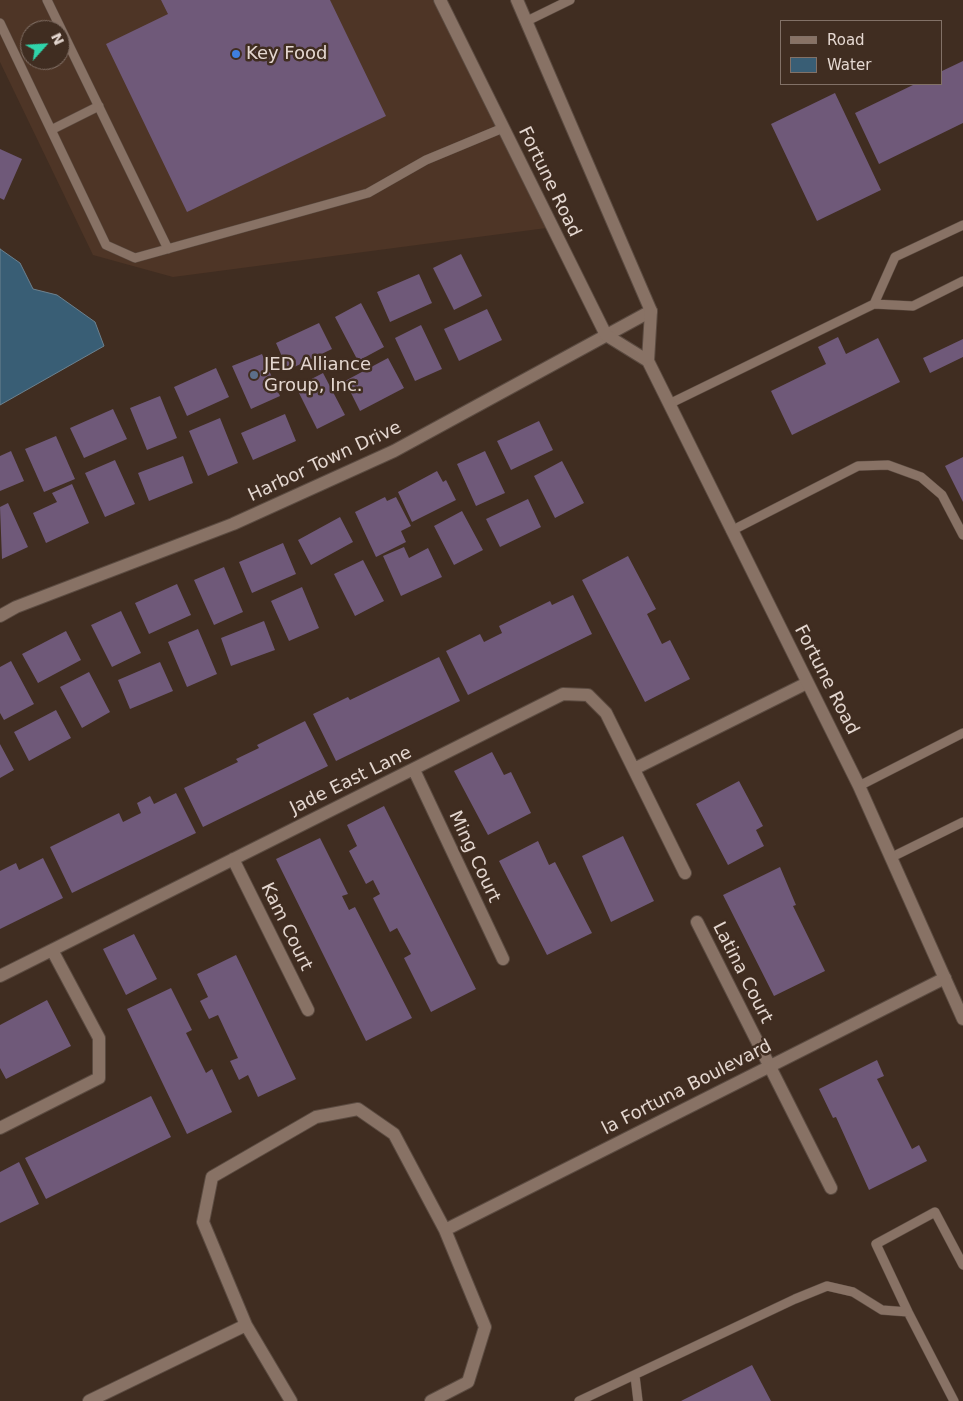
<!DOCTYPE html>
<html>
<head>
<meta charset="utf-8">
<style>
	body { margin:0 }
	#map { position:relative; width:963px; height:1401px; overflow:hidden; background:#402d21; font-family:"DejaVu Sans",sans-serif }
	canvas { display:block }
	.legend { position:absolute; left:780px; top:20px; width:162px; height:65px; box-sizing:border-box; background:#402d21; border:1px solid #827167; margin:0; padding:6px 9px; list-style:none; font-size:15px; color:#e4d7d0 }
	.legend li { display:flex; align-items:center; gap:10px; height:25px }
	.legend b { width:25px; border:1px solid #827167 }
	.north { position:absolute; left:20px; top:20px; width:50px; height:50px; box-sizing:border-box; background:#402d21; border:1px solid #827167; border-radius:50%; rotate:64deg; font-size:14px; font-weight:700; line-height:20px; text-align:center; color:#e4d7d0 }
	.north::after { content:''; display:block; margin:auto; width:18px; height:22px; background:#2fd4aa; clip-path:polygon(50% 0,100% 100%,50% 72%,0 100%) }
</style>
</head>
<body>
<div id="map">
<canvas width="963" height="1401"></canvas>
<ul class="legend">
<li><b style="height:6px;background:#887265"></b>Road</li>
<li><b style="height:14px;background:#395e75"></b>Water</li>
</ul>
<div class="north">N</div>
</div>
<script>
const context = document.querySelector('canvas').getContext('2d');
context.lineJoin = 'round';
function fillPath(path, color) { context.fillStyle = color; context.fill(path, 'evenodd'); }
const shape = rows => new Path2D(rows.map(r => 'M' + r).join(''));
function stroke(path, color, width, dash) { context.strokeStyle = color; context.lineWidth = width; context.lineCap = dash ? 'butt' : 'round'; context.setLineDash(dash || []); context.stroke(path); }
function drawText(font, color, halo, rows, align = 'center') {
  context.font = font + ' "DejaVu Sans",sans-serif'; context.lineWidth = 5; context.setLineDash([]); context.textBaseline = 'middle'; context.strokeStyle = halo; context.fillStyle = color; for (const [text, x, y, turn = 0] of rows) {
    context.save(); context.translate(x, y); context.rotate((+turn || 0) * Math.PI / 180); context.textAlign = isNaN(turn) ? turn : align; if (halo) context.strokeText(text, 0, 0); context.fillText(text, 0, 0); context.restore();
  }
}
fillPath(shape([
	[0,0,441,0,554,227,173,277,93,255,0,62],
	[30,30,60,30,60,60,30,60]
]), '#4e3526');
const water = shape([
	[0,249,20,263,33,289,57,295,95,322,104,346,0,405,0,249]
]);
fillPath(water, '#395e75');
stroke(water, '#6c8290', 1);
fillPath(shape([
	[161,0,330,0,386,116,187,212,106,44,168,14],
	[963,61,963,123,879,164,855,113,915,84,942,84,942,71],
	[835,93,881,190,817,221,771,124],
	[0,149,22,159,4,200,0,198],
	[461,254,482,296,454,310,433,268],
	[419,274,432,303,390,322,377,292],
	[361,303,384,347,358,361,335,317],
	[487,309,502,340,459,361,444,329],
	[319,323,332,349,288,370,276,343],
	[421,325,442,369,415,381,395,338],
	[838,337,846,354,878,338,900,382,792,435,771,391,826,364,818,347],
	[963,339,963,357,930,373,923,358],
	[262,354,280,396,251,409,232,366],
	[388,358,404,388,360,411,345,381],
	[216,368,229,397,187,416,174,387],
	[323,373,345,415,317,429,296,387],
	[160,396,177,438,147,450,130,408],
	[113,409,127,439,84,458,70,428],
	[285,414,296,441,253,460,241,433],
	[220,418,238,463,208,476,189,431],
	[539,421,553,450,511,470,497,441],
	[56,436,75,479,44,492,25,449],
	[11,451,24,481,0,491,0,456],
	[485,451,505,493,476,506,457,464],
	[183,456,193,483,149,501,138,473],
	[963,457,963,502,945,466],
	[115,460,135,504,105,517,85,473],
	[562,461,584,503,555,518,534,476],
	[437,471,443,482,446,480,456,500,412,522,398,492],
	[72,484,89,523,46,543,33,513,57,502,52,493],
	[385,497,387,501,396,497,411,526,401,531,406,542,376,557,355,512],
	[528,499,541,527,500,547,486,519],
	[8,503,28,547,2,559,0,507],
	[462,511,483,550,454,565,434,526],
	[340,517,353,542,311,565,298,540],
	[283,543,296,574,252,593,239,562],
	[404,547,409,558,428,548,442,577,401,596,383,556],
	[628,556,656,609,647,614,662,644,670,640,690,679,645,702,582,580],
	[363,560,384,601,355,616,334,574],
	[224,567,243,612,214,625,194,580],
	[177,584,191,615,149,634,135,603],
	[302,587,319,628,289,641,271,601],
	[573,595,592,634,468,695,446,651,480,634,484,642,502,633,499,626,550,601,552,605],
	[121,611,141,653,112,667,91,625],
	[264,621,275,650,231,666,221,638],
	[198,629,217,674,187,687,168,642],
	[66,631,81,660,38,683,22,654],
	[439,657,460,701,336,761,313,714,348,697,350,700],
	[11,661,34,704,4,720,0,713,0,667],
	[160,662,173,691,130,709,118,680],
	[89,672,110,712,82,728,60,687],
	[56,710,71,738,29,761,14,732],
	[305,721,328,766,203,827,184,788,238,762,236,759,259,748,257,745],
	[0,744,14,770,0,778],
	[492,752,504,775,511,772,531,813,488,835,454,771],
	[739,781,763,826,756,830,764,846,728,865,696,804],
	[176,793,196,833,72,893,50,847,119,813,123,822,141,813,137,803,150,796,154,804],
	[384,806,476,989,431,1012,404,958,411,954,397,928,390,932,373,898,380,894,373,880,366,884,349,851,357,846,347,825],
	[623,836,654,901,611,922,582,856],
	[320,838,348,894,342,896,349,910,355,907,412,1018,366,1041,276,859],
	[538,841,549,865,555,862,592,933,547,955,499,861],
	[43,858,63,898,0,929,0,871,16,863,19,870],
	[780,867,796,905,793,906,825,971,774,996,723,895],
	[134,934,157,979,126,995,103,949],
	[236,955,296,1079,258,1097,248,1075,239,1080,230,1061,238,1058,218,1015,209,1019,200,1001,208,997,197,974],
	[171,988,192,1030,186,1033,206,1073,212,1069,232,1112,187,1134,127,1009],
	[47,1000,71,1046,6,1079,0,1068,0,1025],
	[877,1060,884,1076,877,1079,912,1149,919,1145,927,1161,869,1190,836,1117,833,1118,819,1089],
	[151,1096,171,1137,46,1199,25,1158],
	[19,1162,39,1204,0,1223,0,1172],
	[752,1365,771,1401,681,1401]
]), '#6f5979');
const lane = shape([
	[47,0,168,249],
	[527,21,570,0],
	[0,23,106,245,135,258,368,193,426,160,503,128],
	[51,130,99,106],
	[874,304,895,257,963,225],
	[669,404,874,304,913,306,963,281],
	[731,531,858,466,888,465,921,477,942,495,963,535],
	[859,786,963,733],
	[892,857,963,822],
	[635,1376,638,1401],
	[579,1401,795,1299,827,1286,853,1292,882,1310,908,1312],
	[954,1401,908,1312,876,1244,935,1212,963,1265]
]);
const street = shape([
	[0,616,16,607,233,524,394,451,651,311],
	[634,769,807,683],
	[414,770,503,959],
	[233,859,308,1010],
	[697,922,831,1188],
	[52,950,563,694,588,695,606,713,685,873],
	[0,976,52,950,99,1038,99,1078,0,1128],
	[445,1230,945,978],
	[89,1401,246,1325],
	[291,1401,246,1325,203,1222,212,1177,316,1117,358,1109,394,1134,445,1230,485,1327,468,1382,431,1401]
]);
const secondary = shape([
	[440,0,606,335,648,361],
	[517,0,651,311,648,361,859,786,963,1019]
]);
stroke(lane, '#5b4b41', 10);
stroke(street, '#5b4b41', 14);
stroke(secondary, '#5b4b41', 14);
stroke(lane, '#887265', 9);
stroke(street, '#887265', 12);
stroke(secondary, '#887265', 12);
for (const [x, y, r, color] of [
	[236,54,5,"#3f7fe0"],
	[254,375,5,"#5c6f8a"]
]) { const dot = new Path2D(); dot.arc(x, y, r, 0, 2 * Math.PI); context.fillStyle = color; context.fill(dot); stroke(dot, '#402d21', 2); }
drawText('18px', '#e4d7d0', '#402d21', [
	["Key Food",246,54],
	["JED Alliance",264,365],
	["Group, Inc.",264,386]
], 'left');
drawText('18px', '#e4d7d0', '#402d21', [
	["Fortune Road",549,182,64],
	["Harbor Town Drive",325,462,-25],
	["Fortune Road",826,680,63],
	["Jade East Lane",351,781,-26],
	["Ming Court",474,857,65],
	["Kam Court",286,927,64],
	["Latina Court",742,973,63],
	["la Fortuna Boulevard",687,1088,-27]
]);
</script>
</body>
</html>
